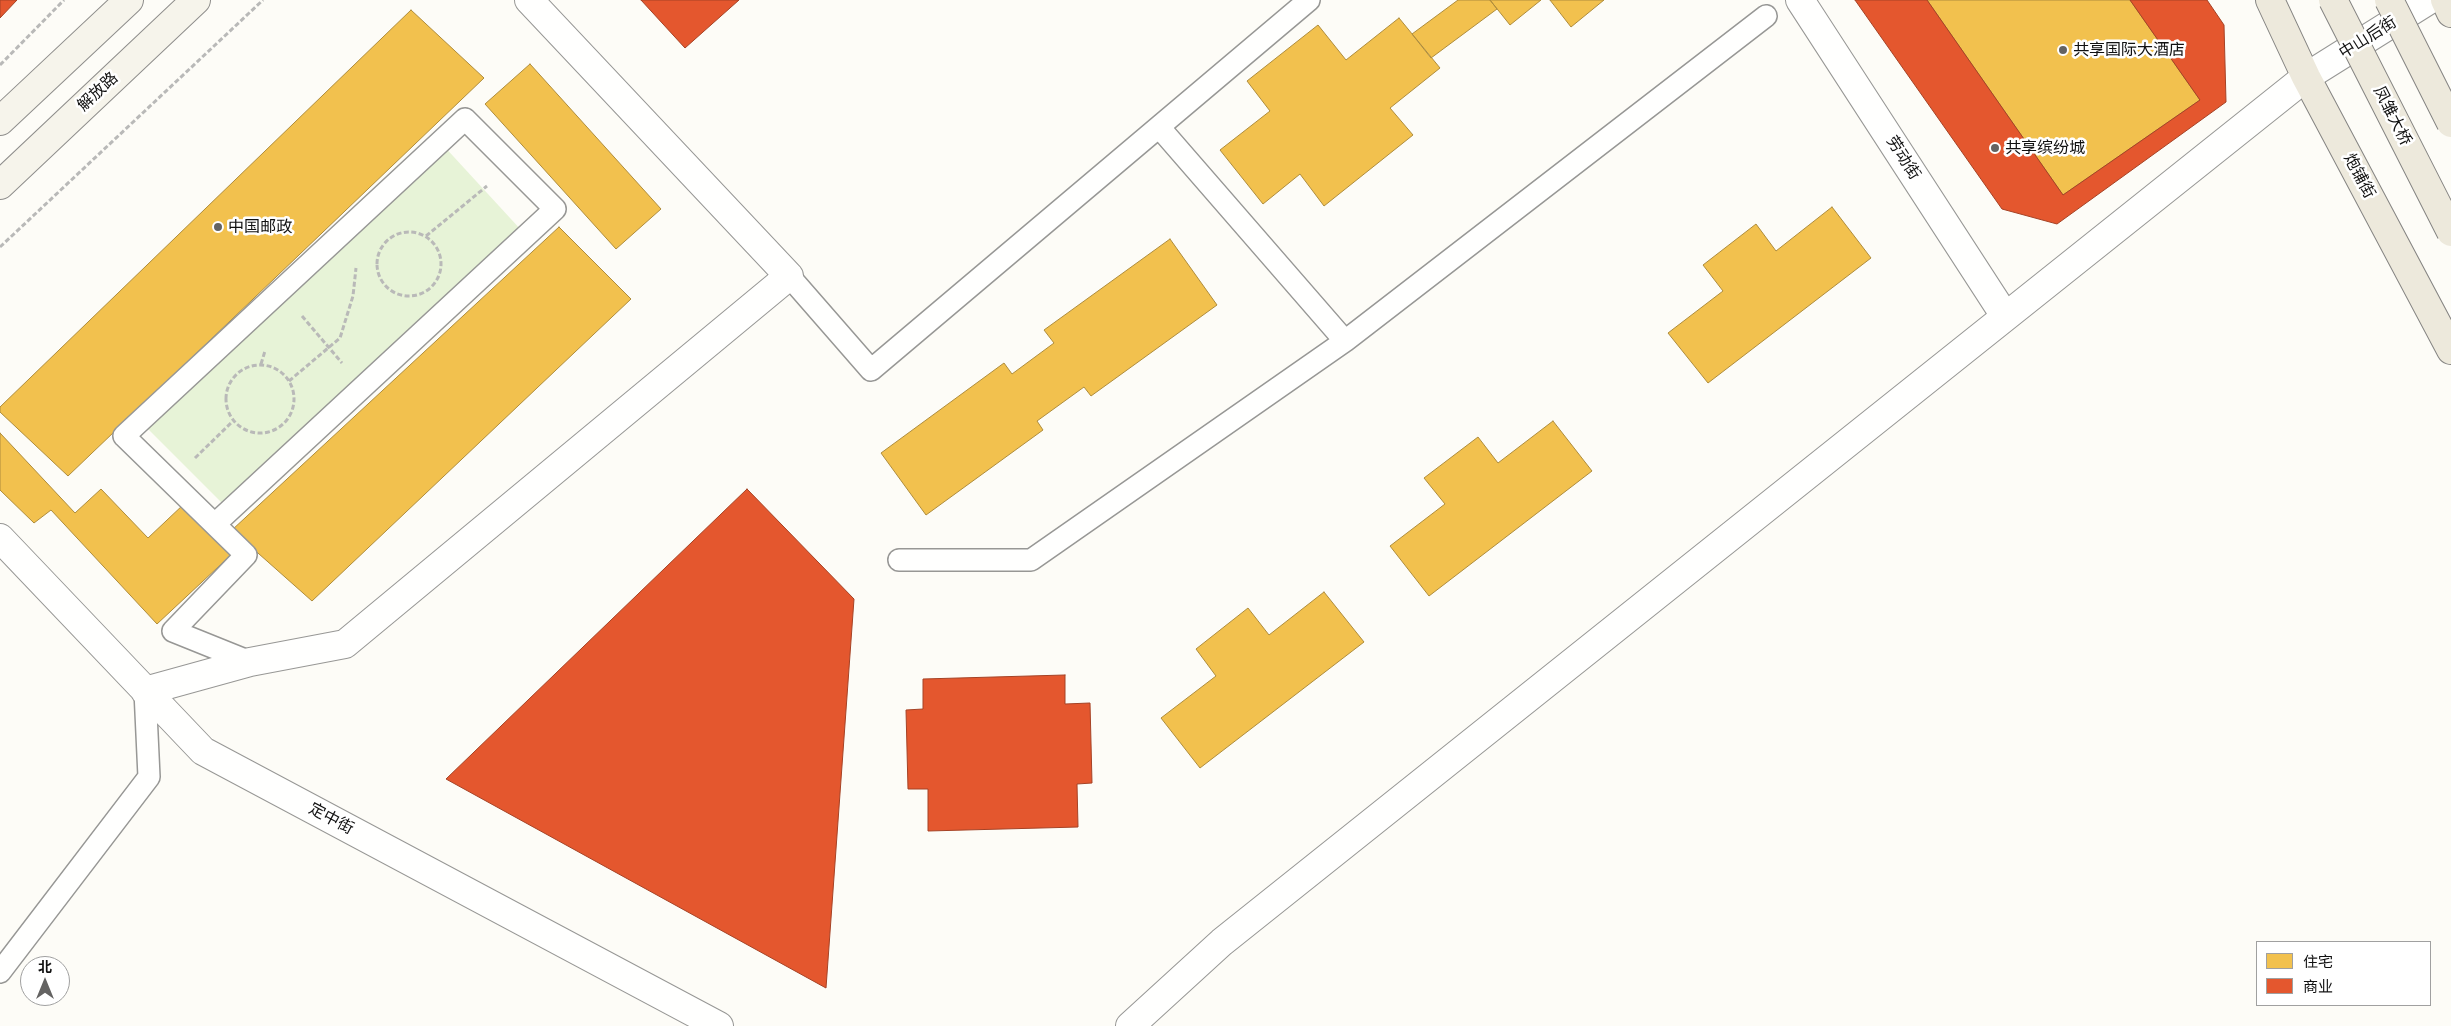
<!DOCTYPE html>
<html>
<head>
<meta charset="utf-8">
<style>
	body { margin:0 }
	#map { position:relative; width:2451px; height:1026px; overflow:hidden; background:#fdfcf7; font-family:Merriweather,"Noto Sans SC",serif }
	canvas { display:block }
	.legend { position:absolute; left:2256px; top:941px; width:175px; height:65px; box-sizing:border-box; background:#fff; border:1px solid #a0a0a0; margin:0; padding:6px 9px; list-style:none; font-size:15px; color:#111 }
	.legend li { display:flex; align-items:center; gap:10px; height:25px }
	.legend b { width:25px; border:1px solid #a0a0a0 }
	.north { position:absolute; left:20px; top:956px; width:50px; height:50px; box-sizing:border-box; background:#fff; border:1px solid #a0a0a0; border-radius:50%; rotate:0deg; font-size:14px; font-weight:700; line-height:20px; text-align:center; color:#111 }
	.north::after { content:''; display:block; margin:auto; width:18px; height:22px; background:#646362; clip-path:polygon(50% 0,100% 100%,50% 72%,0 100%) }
</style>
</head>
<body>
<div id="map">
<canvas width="2451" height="1026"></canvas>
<ul class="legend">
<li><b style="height:14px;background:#f2c14e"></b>住宅</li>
<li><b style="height:14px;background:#e4572e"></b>商业</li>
</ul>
<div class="north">北</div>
</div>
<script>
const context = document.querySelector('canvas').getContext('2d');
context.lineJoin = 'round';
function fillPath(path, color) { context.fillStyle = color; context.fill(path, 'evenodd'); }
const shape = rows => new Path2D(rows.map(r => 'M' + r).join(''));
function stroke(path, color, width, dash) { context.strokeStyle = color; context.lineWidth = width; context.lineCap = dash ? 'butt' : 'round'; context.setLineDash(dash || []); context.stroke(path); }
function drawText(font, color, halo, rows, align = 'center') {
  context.font = font + ' Merriweather,"Noto Sans SC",serif'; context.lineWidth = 5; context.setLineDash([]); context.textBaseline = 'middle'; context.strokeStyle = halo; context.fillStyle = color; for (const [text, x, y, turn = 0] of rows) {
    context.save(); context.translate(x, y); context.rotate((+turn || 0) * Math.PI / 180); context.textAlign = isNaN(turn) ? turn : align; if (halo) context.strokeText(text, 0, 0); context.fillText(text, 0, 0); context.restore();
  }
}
fillPath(shape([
	[442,144,522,231,222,503,145,426]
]), '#e7f3d7');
const homes = shape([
	[1458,0,1490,0,1497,9,1431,58,1412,34,1458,0],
	[1490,0,1541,0,1510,25,1490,0],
	[1550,0,1604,0,1571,27,1550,0],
	[1927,0,2130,0,2200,100,2063,195,1927,0],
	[411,10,484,78,68,476,0,412,0,407,411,10],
	[1399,18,1440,68,1390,108,1413,135,1324,206,1300,174,1263,204,1220,150,1270,111,1247,81,1318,25,1346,60,1399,18],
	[530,64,661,209,616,249,485,104,530,64],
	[1832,207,1871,258,1708,383,1668,333,1723,291,1703,265,1756,224,1776,251,1832,207],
	[559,227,631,299,312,601,232,530,559,227],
	[1170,239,1217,305,1091,396,1084,387,1037,421,1043,430,926,515,881,453,1004,363,1012,374,1054,343,1044,330,1170,239],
	[1553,421,1592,471,1429,596,1390,546,1445,504,1424,478,1478,437,1498,463,1553,421],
	[0,433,75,513,101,489,148,538,184,504,232,554,157,624,51,510,34,523,0,490,0,433],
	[1324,592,1364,642,1200,768,1161,718,1216,676,1196,649,1248,608,1269,635,1324,592]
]);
fillPath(homes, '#f2c14e');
stroke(homes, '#ae8c3c', 1);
const shops = shape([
	[0,0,17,0,0,18,0,0],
	[641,0,739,0,685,48,641,0],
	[1855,0,1927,0,2063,195,2200,100,2130,0,2207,0,2224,25,2226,102,2057,224,2002,209,1855,0],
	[747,489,854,599,826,988,446,779,747,489],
	[1065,675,1065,704,1090,703,1092,783,1077,784,1078,827,928,831,928,789,908,789,906,710,923,709,923,679,1065,675]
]);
fillPath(shops, '#e4572e');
stroke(shops, '#a54225', 1);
const service = shape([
	[1159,127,1345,341,1766,16],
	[789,276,871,370,1309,0],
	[215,524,555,209,465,119,124,436,246,555,173,631,250,662],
	[899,560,1031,560,1345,341],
	[0,972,149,777,145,691]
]);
const pedestrian = shape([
	[1800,0,2005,316]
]);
const minor = shape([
	[0,538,203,751,719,1026],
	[145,691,250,662,345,644,789,276,529,0],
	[1130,1026,1222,942,2306,77,2429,0]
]);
const secondary = shape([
	[0,121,129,0],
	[0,185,196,0]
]);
const primary = shape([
	[2270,0,2306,77,2451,350],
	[2445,0,2451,13]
]);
stroke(service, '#979795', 24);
stroke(pedestrian, '#979795', 30);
stroke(minor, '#979795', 30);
stroke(secondary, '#8e8d8b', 30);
stroke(primary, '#858482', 30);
stroke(shape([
	[0,65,64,0],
	'377 264a32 32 0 1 1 64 0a32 32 0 1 1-64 0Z',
	[426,236,487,186],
	[0,247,263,0],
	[302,316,342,363],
	[261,364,265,351],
	'226 399a34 34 0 1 1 68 0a34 34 0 1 1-68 0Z',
	[289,381,340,338,353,296,356,268],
	[195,458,233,421]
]), '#b9b9b8', 3, [5, 2.5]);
stroke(service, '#fffffe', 21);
stroke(pedestrian, '#fffffe', 28);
stroke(minor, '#fffffe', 28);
stroke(secondary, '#f6f4eb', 28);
stroke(primary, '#ede9dc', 28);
const primaryBridge = shape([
	[2333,0,2451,232],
	[2389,0,2451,123]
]);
stroke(primaryBridge, '#858482', 30, []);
stroke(primaryBridge, '#ede9dc', 28);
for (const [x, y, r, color] of [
	[2063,50,5,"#646362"],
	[1995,148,5,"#646362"],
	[218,227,5,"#646362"]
]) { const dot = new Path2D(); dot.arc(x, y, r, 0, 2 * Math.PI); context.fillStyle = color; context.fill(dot); stroke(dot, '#fff', 2); }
drawText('16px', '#111', '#fff', [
	["中山后街",2368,38,-32],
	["解放路",98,92,-43],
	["凤雏大桥",2392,116,63],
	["劳动街",1903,158,57],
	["炮铺街",2359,176,62],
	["定中街",331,819,28]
]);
drawText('16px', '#111', '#fff', [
	["共享国际大酒店",2073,50],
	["共享缤纷城",2005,148],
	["中国邮政",228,227]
], 'left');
</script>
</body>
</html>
